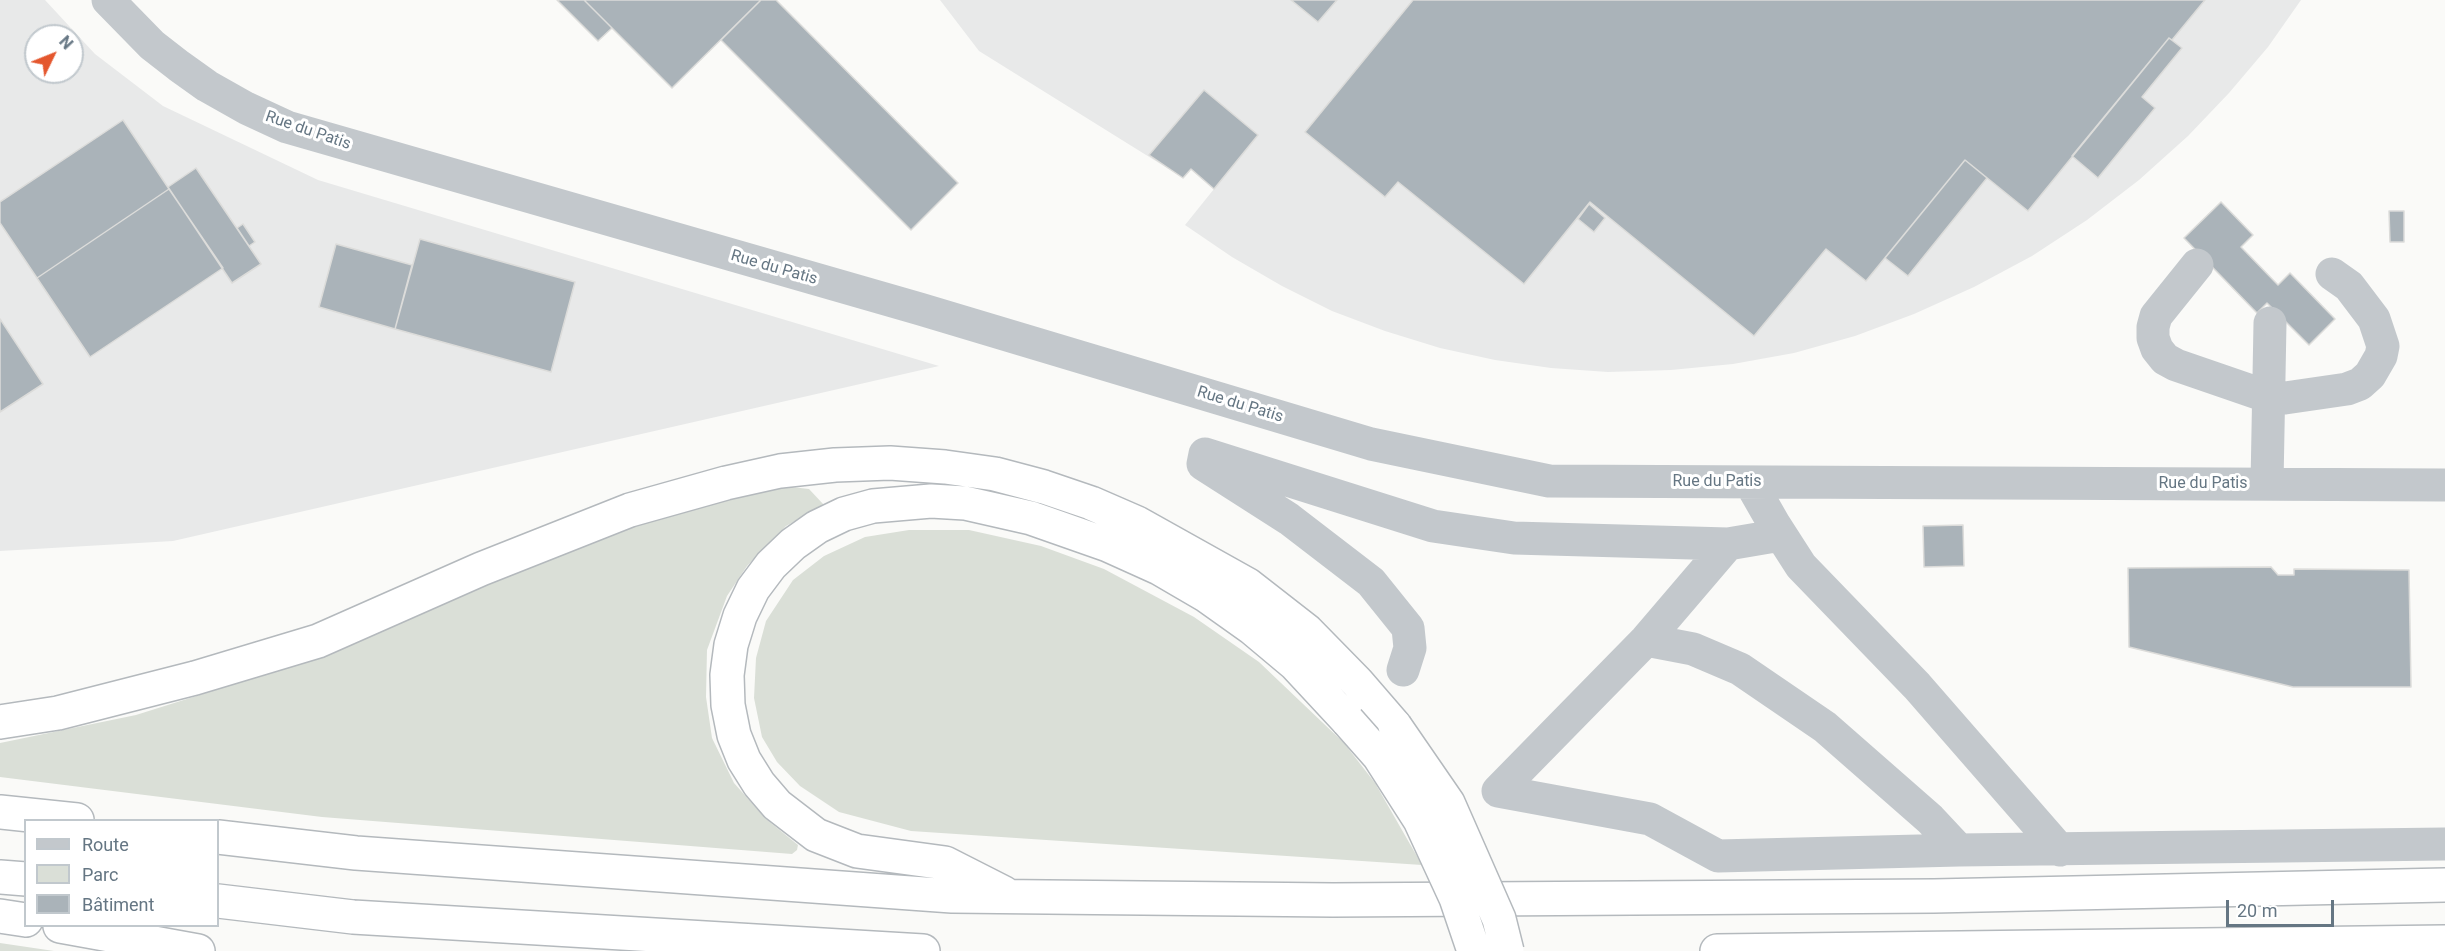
<!DOCTYPE html>
<html>
<head>
<meta charset="utf-8">
<style>
	body { margin:0 }
	#map { position:relative; width:2445px; height:951px; overflow:hidden; background:#fafaf8; font-family:Roboto,sans-serif }
	canvas { display:block }
	.legend { position:absolute; left:24px; top:819px; width:195px; height:108px; box-sizing:border-box; background:#fff; border:2px solid #c1c8cd; margin:0; padding:8px 10px; list-style:none; font-size:18px; color:#657683 }
	.legend li { display:flex; align-items:center; gap:12px; height:30px }
	.legend b { width:30px; border:2px solid #c1c8cd }
	.north { position:absolute; left:24px; top:24px; width:60px; height:60px; box-sizing:border-box; background:#fff; border:2px solid #c1c8cd; border-radius:50%; rotate:47deg; font-size:16px; font-weight:700; line-height:24px; text-align:center; color:#657683 }
	.north::after { content:''; display:block; margin:auto; width:21px; height:27px; background:#e4572e; clip-path:polygon(50% 0,100% 100%,50% 72%,0 100%) }
	.scale { position:absolute; left:2226px; top:900px; width:108px; height:27px; box-sizing:border-box; border:3px solid #657683; border-top:0; padding-left:8px; font-size:18px; line-height:21px; white-space:nowrap; color:#657683; -webkit-text-stroke:4px #fff; paint-order:stroke }
</style>
</head>
<body>
<div id="map">
<canvas width="2445" height="951"></canvas>
<ul class="legend">
<li><b style="height:8px;background:#c3c8cc"></b>Route</li>
<li><b style="height:16px;background:#dadfd7"></b>Parc</li>
<li><b style="height:16px;background:#aab3b9"></b>Bâtiment</li>
</ul>
<div class="north">N</div>
<div class="scale">20 m</div>
</div>
<script>
const context = document.querySelector('canvas').getContext('2d');
context.lineJoin = 'round';
function fillPath(path, color) { context.fillStyle = color; context.fill(path, 'evenodd'); }
const shape = rows => new Path2D(rows.map(r => 'M' + r).join(''));
function stroke(path, color, width, dash) { context.strokeStyle = color; context.lineWidth = width; context.lineCap = dash ? 'butt' : 'round'; context.setLineDash(dash || []); context.stroke(path); }
function drawText(font, color, halo, rows, align = 'center') {
  context.font = font + ' Roboto,sans-serif'; context.lineWidth = 6; context.setLineDash([]); context.textBaseline = 'middle'; context.strokeStyle = halo; context.fillStyle = color; for (const [text, x, y, turn = 0] of rows) {
    context.save(); context.translate(x, y); context.rotate((+turn || 0) * Math.PI / 180); context.textAlign = isNaN(turn) ? turn : align; if (halo) context.strokeText(text, 0, 0); context.fillText(text, 0, 0); context.restore();
  }
}
fillPath(shape([
	[0,0,45,0,95,54,163,106,318,180,939,366,173,541,0,551],
	[36,36,72,36,72,72,36,72],
	[940,0,2301,0,2268,47,2229,93,2188,136,2139,180,2087,220,2032,256,1974,287,1914,314,1855,336,1794,353,1733,364,1671,370,1608,372,1551,368,1495,360,1440,348,1385,331,1332,311,1282,286,1232,257,1185,225,1214,189,1191,169,1183,178,979,51]
]), '#e8e9e9');
fillPath(shape([
	[783,486,809,489,824,505,786,526,747,566,727,596,707,650,706,697,712,738,734,783,766,819,798,845,797,850,792,854,322,817,0,777,0,743,136,715,314,659,625,526],
	[909,530,969,530,1041,546,1104,569,1194,617,1259,662,1344,743,1375,783,1422,865,911,831,839,812,800,786,777,762,762,737,754,698,756,658,766,621,793,580,824,556,865,537],
	[0,943,54,951,0,951]
]), '#dadfd7');
const building = shape([
	[557,0,584,0,612,28,598,41,557,0],
	[584,0,761,0,672,88,584,0],
	[761,0,776,0,958,183,911,230,721,40,761,0],
	[1291,0,1337,0,1318,22,1291,0],
	[1413,0,2205,0,2172,40,2169,38,2028,211,1965,160,1866,281,1826,249,1754,336,1590,202,1524,284,1398,182,1385,197,1305,132,1413,0],
	[2169,38,2182,48,2142,97,2155,108,2098,178,2072,156,2169,38],
	[1204,90,1258,135,1214,189,1191,169,1183,178,1149,155,1204,90],
	[123,120,169,189,37,278,0,223,0,202,123,120],
	[1965,160,1987,178,1908,276,1885,258,1965,160],
	[196,168,261,264,232,283,168,187,196,168],
	[169,189,223,268,90,357,37,278,169,189],
	[2221,202,2253,235,2241,247,2278,285,2290,273,2335,319,2309,345,2267,303,2257,313,2184,238,2221,202],
	[1589,204,1605,218,1594,232,1578,219,1589,204],
	[2389,211,2404,211,2404,242,2390,242,2389,211],
	[243,224,255,242,249,246,237,228,243,224],
	[420,239,575,282,551,372,395,329,420,239],
	[336,244,412,265,395,329,319,307,336,244],
	[0,319,43,384,0,412,0,319],
	[1963,525,1964,566,1924,567,1923,526,1963,525],
	[2271,567,2278,575,2294,575,2294,569,2409,570,2411,687,2293,687,2129,647,2128,568,2271,567]
]);
fillPath(building, '#aab3b9');
stroke(building, '#dcdcda', 1.5);
const highway = shape([
	[0,722,58,713,195,678,318,641,481,569,630,510,726,483,780,471,835,465,890,463,945,467,995,474,1044,487,1091,503,1137,523,1248,585,1307,631,1357,682,1395,726],
	[0,812,77,820],
	[218,837,356,853,952,896,1333,900,1934,896,2445,885],
	[0,877,26,879],
	[1004,893,945,863,857,851,816,835,777,805,759,784,744,760,734,735,728,705,727,675,731,645,740,616,753,589,771,565,793,544,817,527,844,514,873,506,931,501,965,503,1031,518,1108,545,1159,568,1207,596,1252,628,1295,664,1348,721],
	[218,901,353,917,923,951],
	[0,916,26,920],
	[60,926,198,951],
	[1717,951,2445,942]
]);
stroke(highway, '#b4b9bd', 36);
stroke(shape([
	[108,0,152,45,179,66,207,86,246,108,287,127,920,309,1371,444,1549,481,2445,485],
	[2197,265,2156,316,2153,327,2153,338,2157,349,2165,359,2176,365,2269,397,2285,398,2347,389,2360,384,2370,375,2381,356,2383,346,2374,319,2349,286,2332,274],
	[1750,482,1774,524,1801,566,1917,686,2060,850],
	[2267,484,2270,323],
	[1728,544,1646,640,1498,791,1650,819,1718,856,1959,850,2445,844],
	[1646,640,1693,649,1740,669,1825,727,1930,819,1959,850],
	[1403,670,1410,648,1408,628,1371,582,1289,519,1203,464,1205,454,1433,526,1514,538,1728,544,1781,535]
]), '#c3c8cc', 33);
stroke(highway, '#fff', 33);
const highwayBridge = shape([
	[1348,721,1379,756,1420,820,1456,898,1474,951],
	[1395,726,1448,803,1499,919,1507,951]
]);
stroke(highwayBridge, '#b4b9bd', 36, []);
stroke(highwayBridge, '#fff', 33);
drawText('16px', '#657683', '#fff', [
	["Rue du Patis",308,131,19],
	["Rue du Patis",774,268,16],
	["Rue du Patis",1240,405,17],
	["Rue du Patis",1717,482],
	["Rue du Patis",2203,484]
]);
</script>
</body>
</html>
